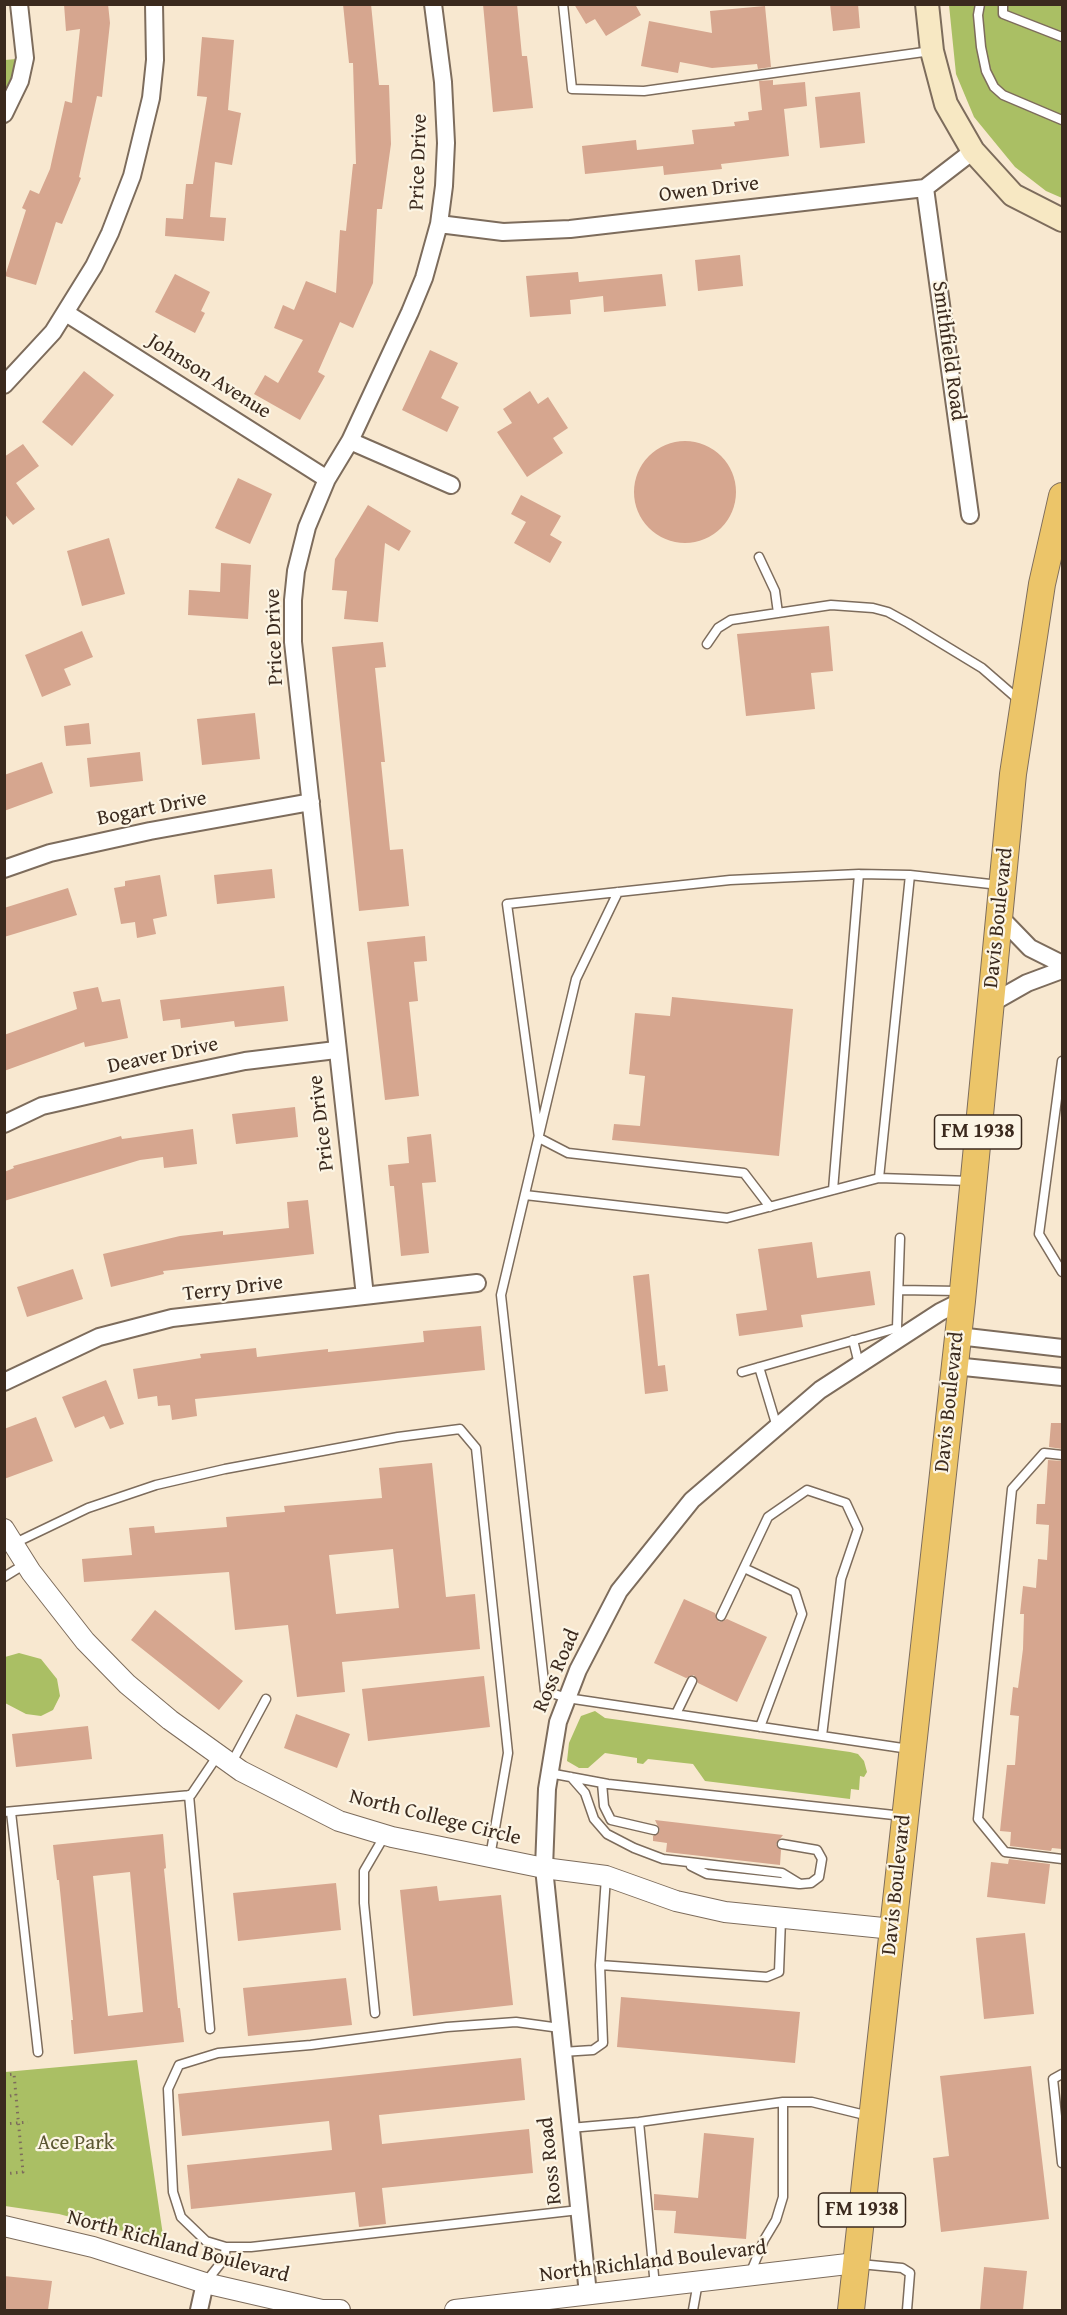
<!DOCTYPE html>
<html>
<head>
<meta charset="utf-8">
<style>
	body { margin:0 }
	#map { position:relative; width:1067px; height:2315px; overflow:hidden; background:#f8e8d0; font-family:"Gentium Book Plus",serif }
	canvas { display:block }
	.frame { position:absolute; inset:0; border:6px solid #3b2a1e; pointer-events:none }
</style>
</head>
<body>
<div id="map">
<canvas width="1067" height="2315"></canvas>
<div class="frame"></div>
</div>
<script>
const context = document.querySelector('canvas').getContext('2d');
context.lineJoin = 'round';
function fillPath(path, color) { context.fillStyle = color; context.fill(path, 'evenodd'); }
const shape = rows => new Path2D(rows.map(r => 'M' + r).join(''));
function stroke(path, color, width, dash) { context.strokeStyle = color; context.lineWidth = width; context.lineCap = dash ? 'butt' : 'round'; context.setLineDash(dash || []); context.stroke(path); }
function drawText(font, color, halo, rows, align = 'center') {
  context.font = font + ' "Gentium Book Plus",serif'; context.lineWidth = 4.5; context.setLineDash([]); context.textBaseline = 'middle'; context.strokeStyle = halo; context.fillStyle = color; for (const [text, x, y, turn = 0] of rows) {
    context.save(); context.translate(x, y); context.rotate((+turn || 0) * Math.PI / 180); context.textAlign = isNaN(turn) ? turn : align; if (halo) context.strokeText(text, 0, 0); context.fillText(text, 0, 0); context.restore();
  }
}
fillPath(shape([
	[949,5,1062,5,1062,198,1046,191,1015,167,974,117,956,74],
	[16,59,17,68,5,97,5,60],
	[19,1653,41,1659,57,1679,60,1696,53,1710,41,1716,26,1714,5,1703,5,1657],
	[595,1711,605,1718,850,1752,858,1754,864,1761,867,1772,864,1777,860,1776,859,1790,851,1789,850,1799,705,1781,693,1764,648,1759,643,1764,637,1763,637,1758,605,1753,588,1768,579,1768,567,1761,569,1743,581,1716],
	[137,2060,164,2242,59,2214,5,2206,5,2072]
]), '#aabf64');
fillPath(shape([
	[64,4,108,4,110,23,102,97,97,96,79,177,81,178,62,224,56,222,36,285,5,276,26,210,22,208,30,190,39,194,50,169,65,101,72,103,80,29,66,31],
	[343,4,371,4,379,85,389,85,391,144,382,209,377,209,373,283,353,328,340,322,318,372,325,376,300,420,254,394,265,375,278,383,303,340,274,328,283,305,294,310,306,281,336,293,340,230,346,231,353,164,356,164,353,63,349,63],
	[483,4,517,4,522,56,527,56,533,108,493,112],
	[574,4,635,4,641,15,606,36,595,19,586,24],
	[830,4,858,4,860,28,833,31],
	[765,6,771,67,758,69,757,64,712,68,680,62,678,73,641,66,649,21,712,33,710,11],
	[202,37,234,40,228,110,241,113,232,165,215,162,210,217,226,218,224,241,165,236,166,218,183,219,186,184,193,184,207,97,197,96],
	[773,80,773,85,805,82,807,106,784,109,789,156,721,164,722,169,664,175,663,166,585,174,582,146,636,140,637,150,694,144,692,130,735,126,734,122,749,120,748,112,762,110,759,81],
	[860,92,865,143,820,148,815,97],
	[740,255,743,286,698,291,695,260],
	[578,272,579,282,662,274,666,306,604,312,603,296,570,300,571,314,530,317,526,276],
	[175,274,210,292,201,311,205,313,195,333,155,312],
	[430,350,458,363,441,398,459,407,447,432,402,410],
	[84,371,114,395,72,446,42,422],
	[530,391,538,404,548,397,568,428,553,438,563,453,527,477,497,432,512,423,503,409],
	'634 492a51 51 0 1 1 102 0a51 51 0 1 1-102 0Z',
	[23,444,39,466,16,483,35,509,13,525,4,513,4,457],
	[238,478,272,494,250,544,215,528],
	[521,495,561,516,550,535,562,542,550,563,514,543,526,522,511,514],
	[368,505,411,531,399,551,385,543,378,622,344,619,347,591,332,590,335,559],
	[109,538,125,594,82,606,67,551],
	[221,563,251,565,248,619,188,615,189,590,220,592],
	[829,626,833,671,811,673,815,709,746,716,737,634],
	[82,631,93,657,64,669,71,685,42,697,25,655],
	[383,642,386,667,375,668,385,762,381,762,390,850,403,849,409,906,359,911,332,647],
	[255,713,260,759,202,765,197,719],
	[89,723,91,744,66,746,64,726],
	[140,752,143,781,90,787,87,758],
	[42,762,53,793,4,811,4,775],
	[272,869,275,898,217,904,214,875],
	[160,875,167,916,153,919,156,934,137,938,135,922,121,924,114,888,125,886,125,881],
	[68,888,77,915,4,937,4,908],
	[425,936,427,961,414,962,418,1001,409,1002,419,1096,385,1100,367,942],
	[284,986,288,1021,235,1027,234,1021,181,1028,180,1019,163,1021,160,1000],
	[98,987,102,1002,120,999,128,1038,85,1047,84,1042,4,1071,4,1035,77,1009,73,992],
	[672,997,793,1009,779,1156,612,1140,614,1124,640,1126,645,1076,629,1074,635,1013,670,1016],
	[295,1107,298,1137,236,1144,232,1114],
	[193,1129,197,1164,164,1168,163,1157,140,1160,4,1201,4,1172,14,1168,13,1166,121,1136,122,1139],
	[431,1134,436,1182,422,1183,429,1253,401,1256,394,1186,390,1186,388,1165,409,1163,407,1137],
	[308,1200,314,1254,163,1271,164,1274,111,1287,103,1254,180,1236,223,1231,223,1235,289,1228,287,1202],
	[812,1242,817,1278,870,1271,875,1305,801,1315,803,1327,739,1336,736,1314,767,1310,758,1249],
	[73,1269,83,1299,27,1317,17,1287],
	[649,1274,658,1366,665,1365,668,1391,645,1394,633,1276],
	[481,1326,485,1370,195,1399,197,1416,172,1420,170,1405,158,1406,157,1396,138,1399,133,1369,201,1358,200,1354,256,1348,257,1357,328,1349,328,1352,424,1342,423,1331],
	[106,1380,124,1424,110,1429,104,1416,75,1428,62,1397],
	[36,1417,53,1461,4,1479,4,1429],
	[1051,1423,1062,1423,1062,1449,1049,1447],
	[1048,1460,1062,1461,1062,1849,1052,1848,1051,1851,1010,1846,1011,1832,1000,1831,1007,1765,1015,1765,1019,1716,1010,1715,1013,1687,1018,1688,1023,1649,1024,1614,1020,1614,1023,1586,1036,1588,1038,1559,1047,1560,1049,1525,1036,1524,1037,1504,1045,1504],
	[432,1463,446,1597,475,1594,480,1649,342,1662,345,1692,297,1697,288,1625,235,1630,229,1572,84,1582,82,1559,132,1555,129,1528,154,1526,155,1533,227,1527,226,1517,285,1512,284,1506,382,1498,379,1468],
	[393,1549,399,1608,336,1614,329,1555],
	[684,1599,715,1613,719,1622,727,1619,767,1637,737,1702,698,1683,694,1675,686,1678,654,1663],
	[155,1610,243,1681,219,1710,131,1640],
	[484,1676,490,1727,368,1741,362,1689],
	[296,1714,350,1734,337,1768,284,1748],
	[88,1726,92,1759,16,1767,12,1734],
	[655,1820,783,1835,776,1844,781,1850,780,1865,666,1852,667,1843,653,1841,653,1836,660,1831],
	[163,1834,166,1868,164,1869,178,2008,180,2008,184,2042,74,2054,71,2020,73,2020,59,1880,57,1880,53,1845],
	[130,1872,143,2012,108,2016,93,1876],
	[1009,1859,1050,1864,1045,1904,987,1897,991,1862,1008,1864],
	[336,1883,341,1930,238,1941,233,1893],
	[437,1886,439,1901,501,1895,513,2005,413,2016,400,1890],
	[1025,1933,1034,2014,984,2019,976,1938],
	[346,1978,352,2025,248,2036,243,1988],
	[621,1997,800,2012,795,2063,617,2047],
	[521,2058,525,2100,379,2115,382,2144,529,2129,533,2173,382,2188,386,2224,359,2227,355,2192,191,2209,187,2165,332,2150,329,2121,182,2136,178,2094],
	[1031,2066,1049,2219,941,2232,933,2158,949,2156,940,2076],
	[704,2133,754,2138,746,2239,674,2233,676,2211,654,2210,654,2194,698,2198],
	[984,2267,1027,2271,1023,2310,980,2310],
	[4,2276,52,2281,48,2310,4,2310]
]), '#d6a68f');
const service = shape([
	[563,4,572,89,644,91,931,51],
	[980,4,978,15,981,47,986,71,994,87,1003,95,1062,120],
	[1003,4,1003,14,1062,37],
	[759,557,775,591,778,613],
	[707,644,718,628,731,620,831,605,873,608,888,612,908,623,982,668,1020,701],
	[618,892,576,979,501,1295,545,1691,567,1698,909,1749],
	[1062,1061,1039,1234,1062,1272],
	[879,1178,910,875],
	[833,1190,859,874,910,875,999,885],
	[525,1195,727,1218,879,1178,970,1181],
	[770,1207,744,1173,568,1153,539,1138,507,904,730,880,859,874],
	[900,1290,959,1291],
	[853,1340,859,1364],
	[759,1367,777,1427],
	[742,1372,897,1328,900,1238],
	[1062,1455,1044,1453,1012,1489,978,1819,1005,1852,1062,1859],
	[13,1544,88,1508,156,1485,225,1469,398,1437,460,1429,476,1448,508,1753,490,1857],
	[744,1568,795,1592,802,1614,760,1727],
	[4,1577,25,1564],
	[721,1616,768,1517,807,1490,846,1503,858,1529,841,1579,822,1736],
	[676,1714,692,1681],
	[231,1764,266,1699],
	[549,1773,608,1784,903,1816],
	[571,1777,585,1793,594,1819,607,1834,634,1848,663,1859,782,1873,800,1884,811,1883,819,1877,822,1859,817,1850,782,1844],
	[602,1783,604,1806,611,1820,654,1830],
	[189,1795,210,2029],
	[4,1812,191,1795,218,1755],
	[11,1812,38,2052],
	[691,1866,707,1874,799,1884],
	[600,1965,767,1977,779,1972,781,1919],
	[375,2013,364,1903,364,1871,385,1835],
	[560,2028,516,2022,447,2027,311,2045,218,2053,179,2065,168,2089,173,2192,181,2217,206,2241,226,2247,251,2247,579,2210],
	[562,2052,593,2050,603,2043,600,1965,606,1877],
	[1062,2074,1053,2079,1062,2163],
	[639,2122,655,2286],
	[570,2128,639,2122,783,2102,812,2102,869,2116],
	[860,2264,902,2268,910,2273,907,2310],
	[750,2274,764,2240,776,2220,783,2197,783,2102],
	[205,2283,224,2259,226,2247],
	[693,2310,698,2282]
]);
const minor = shape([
	[4,114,20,81,25,58,19,4],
	[925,188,970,515],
	[439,224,503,232,570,229,925,188,973,151],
	[66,313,327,479],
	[4,385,53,332,94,266,110,233,132,176,151,98,155,60,154,4],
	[350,441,451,485],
	[4,869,50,853,150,831,311,802],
	[999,916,1030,948,1062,964],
	[990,1004,1027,983,1062,970],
	[4,1124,42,1106,164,1078,245,1061,336,1050],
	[365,1296,293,642,293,600,296,571,307,527,327,479,350,441,410,312,424,278,439,224,444,186,446,143,443,82,433,4],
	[958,1336,1062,1348],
	[954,1366,1062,1377],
	[4,1382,99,1337,172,1318,477,1283],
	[588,2294,544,1868,547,1789,558,1722,578,1670,619,1591,692,1500,820,1390,940,1312,962,1301],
	[199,2310,205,2283]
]);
const tertiary = shape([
	[4,1529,31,1572,85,1641,127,1684,170,1720,241,1771,339,1821,392,1837,480,1855,544,1868,606,1876,676,1901,725,1912,893,1929],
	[4,2226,93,2247,205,2283,322,2310,340,2310],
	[455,2310,856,2263]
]);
const secondary = shape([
	[927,4,932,51,946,104,973,151,1013,195,1062,220]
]);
const primary = shape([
	[851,2310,962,1301,1013,774,1042,584,1062,496]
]);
stroke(service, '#7d6c5c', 11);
stroke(minor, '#7d6c5c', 20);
stroke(tertiary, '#7d6c5c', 22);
stroke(secondary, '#7d6c5c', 26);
stroke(primary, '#7d6c5c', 28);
stroke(shape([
	[4,2075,14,2074,23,2172,4,2174],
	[4,2097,16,2095],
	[4,2124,28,2122]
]), '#7d6c5c', 3, [1.5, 4.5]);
stroke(service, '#fff', 8);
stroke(minor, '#fff', 16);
stroke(tertiary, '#fff', 20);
stroke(secondary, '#f7e8c3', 22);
stroke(primary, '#ecc569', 26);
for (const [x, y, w] of [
	[978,1132,87],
	[862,2210,87]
]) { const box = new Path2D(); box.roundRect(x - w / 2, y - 17, w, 34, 4.5); context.fillStyle = '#fcf5e5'; context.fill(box); stroke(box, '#3b2a1e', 1.5); }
drawText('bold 20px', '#3b2a1e', null, [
	["FM 1938",978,1132],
	["FM 1938",862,2210]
]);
drawText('21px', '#3b2a1e', '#fcf5e5', [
	["Price Drive",419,162,-88],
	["Owen Drive",709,190,-7],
	["Smithfield Road",948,351,82],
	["Johnson Avenue",209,377,32],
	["Price Drive",275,637,-92],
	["Bogart Drive",152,809,-11],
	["Davis Boulevard",999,918,-84],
	["Deaver Drive",163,1056,-12],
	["Price Drive",322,1123,-97],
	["Terry Drive",233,1289,-7],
	["Davis Boulevard",950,1402,-84],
	["Ross Road",557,1671,-67],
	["North College Circle",435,1818,14],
	["Davis Boulevard",897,1885,-84],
	["Ross Road",551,2161,-96],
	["North Richland Boulevard",178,2247,15],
	["North Richland Boulevard",653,2262,-7]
]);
drawText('21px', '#5c5733', '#fcf5e5', [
	["Ace Park",76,2144]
]);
</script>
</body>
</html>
